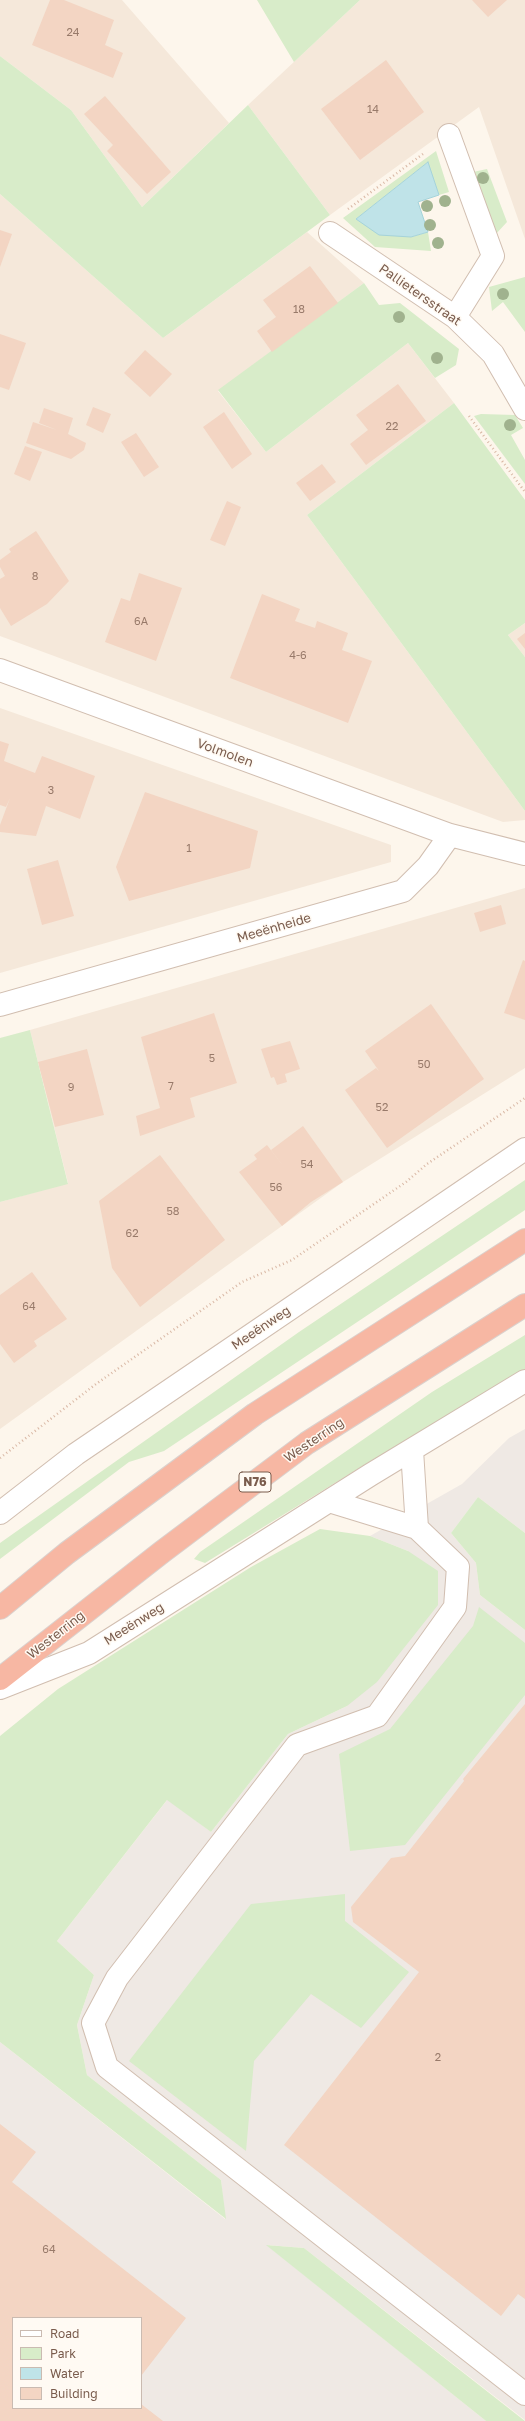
<!DOCTYPE html>
<html>
<head>
<meta charset="utf-8">
<style>
	body { margin:0 }
	#map { position:relative; width:525px; height:2421px; overflow:hidden; background:#fdf6ec; font-family:"Golos Text",sans-serif }
	canvas { display:block }
	.legend { position:absolute; left:12px; top:2317px; width:130px; height:92px; box-sizing:border-box; background:#fffaf3; border:1px solid #cabbb1; margin:0; padding:5px 7px; list-style:none; font-size:12px; color:#7a5c4d }
	.legend li { display:flex; align-items:center; gap:8px; height:20px }
	.legend b { width:20px; border:1px solid #cabbb1 }
</style>
</head>
<body>
<div id="map">
<canvas width="525" height="2421"></canvas>
<ul class="legend">
<li><b style="height:5px;background:#fff"></b>Road</li>
<li><b style="height:11px;background:#d8ecc9"></b>Park</li>
<li><b style="height:11px;background:#bfe3e8"></b>Water</li>
<li><b style="height:11px;background:#f3d5c3"></b>Building</li>
</ul>
</div>
<script>
const context = document.querySelector('canvas').getContext('2d');
context.lineJoin = 'round';
function fillPath(path, color) { context.fillStyle = color; context.fill(path, 'evenodd'); }
const shape = rows => new Path2D(rows.map(r => 'M' + r).join(''));
function stroke(path, color, width, dash) { context.strokeStyle = color; context.lineWidth = width; context.lineCap = dash ? 'butt' : 'round'; context.setLineDash(dash || []); context.stroke(path); }
function drawText(font, color, halo, rows, align = 'center') {
  context.font = font + ' "Golos Text",sans-serif'; context.lineWidth = 3; context.setLineDash([]); context.textBaseline = 'middle'; context.strokeStyle = halo; context.fillStyle = color; for (const [text, x, y, turn = 0] of rows) {
    context.save(); context.translate(x, y); context.rotate((+turn || 0) * Math.PI / 180); context.textAlign = isNaN(turn) ? turn : align; if (halo) context.strokeText(text, 0, 0); context.fillText(text, 0, 0); context.restore();
  }
}
fillPath(shape([
	[0,0,122,0,229,123,142,207,71,110,0,56],
	[360,0,525,0,525,239,479,107,330,215,248,105],
	[0,194,163,338,307,232,364,283,218,391,266,452,408,343,454,403,307,515,525,811,525,820,503,822,0,636],
	[525,623,525,657,508,635],
	[0,708,391,845,391,862,0,973],
	[525,888,525,1068,343,1182,0,1429,0,1202,68,1183,30,1030]
]), '#f5e8da');
fillPath(shape([
	[525,1429,525,1533,478,1497,451,1533,476,1563,480,1595,525,1630,525,2420,304,2248,267,2245,486,2421,0,2421,0,2042,225,2219,221,2180,87,2075,77,2025,94,1975,57,1941,168,1799,211,1832,288,1734,347,1706,408,1551,370,1536,462,1484,509,1438],
	[13,2318,141,2318,141,2408,13,2408]
]), '#efe9e4');
fillPath(shape([
	[257,0,360,0,294,62],
	[0,56,71,110,142,207,248,105,330,215,163,338,0,194],
	[436,151,449,192,439,195,427,163,356,219,411,237,428,232,431,251,375,247,343,218],
	[487,169,507,222,495,235,473,172],
	[525,277,525,332,503,302,492,311,489,287],
	[364,283,379,305,400,303,459,349,456,365,435,378,408,343,266,452,218,390],
	[454,403,525,500,525,623,508,635,525,657,525,811,307,515],
	[481,414,515,415,523,428,511,435,525,460,525,484,474,416],
	[30,1030,68,1184,0,1202,0,1038],
	[525,1180,525,1210,164,1451,129,1462,0,1559,0,1543,299,1332],
	[525,1335,525,1373,369,1462,205,1563,194,1559,200,1552,432,1392],
	[478,1497,525,1533,525,1630,480,1595,476,1563,451,1533],
	[320,1529,370,1536,408,1551,438,1571,438,1605,377,1682,347,1706,288,1734,211,1832,167,1800,57,1941,94,1975,77,2025,87,2075,221,2180,226,2219,0,2042,0,1736,58,1689,251,1567],
	[479,1607,525,1643,525,1695,405,1845,350,1851,339,1754,390,1729,473,1626],
	[345,1894,345,1921,409,1972,361,2028,311,1994,254,2061,246,2151,129,2061,251,1904],
	[266,2245,304,2248,525,2421,486,2421]
]), '#d8ecc9');
const water = shape([
	[428,162,439,195,418,202,428,232,411,237,379,235,356,219,428,162]
]);
fillPath(water, '#bfe3e8');
stroke(water, '#a5d3da', 1);
fillPath(shape([
	[50,0,64,0,114,20,105,45,123,53,113,78,32,45],
	[472,0,507,0,488,17],
	[386,60,424,112,360,160,321,109],
	[105,96,171,172,147,194,107,151,113,145,84,114],
	[0,230,12,234,0,267],
	[310,266,338,303,272,352,257,331,276,317,263,300],
	[0,334,26,343,9,390,0,387],
	[145,350,172,374,150,397,124,373],
	[398,384,426,421,366,465,350,444,368,430,356,415],
	[93,407,111,414,103,433,86,425],
	[44,408,73,418,68,434,86,443,84,450,71,459,26,443,33,422,57,430,39,423],
	[224,412,252,454,232,469,203,427],
	[136,433,159,467,144,477,121,442],
	[25,446,42,452,30,481,14,474],
	[322,464,336,482,310,501,296,483],
	[227,501,241,507,225,546,210,540],
	[36,531,69,581,47,604,11,626,0,608,0,579,5,576,0,567,0,560,11,552,9,549],
	[139,573,182,588,156,661,105,642,121,598,130,601],
	[262,594,300,609,295,621,315,628,317,621,348,633,342,650,372,661,348,723,230,678],
	[525,633,525,649,517,639],
	[0,741,9,744,4,761,35,773,42,756,95,776,80,819,46,806,36,836,0,832,0,825,10,798,6,807,0,805],
	[145,792,258,831,250,868,129,901,116,867],
	[58,860,74,916,42,925,27,869],
	[501,905,506,924,480,932,474,913],
	[523,960,525,961,525,1020,504,1013],
	[431,1004,484,1079,387,1148,345,1090,376,1068,379,1071,365,1051],
	[214,1013,237,1083,190,1098,195,1117,140,1136,136,1116,160,1108,141,1037],
	[290,1041,300,1069,285,1074,287,1082,277,1085,274,1077,271,1078,261,1049],
	[87,1049,104,1115,55,1127,38,1062],
	[303,1126,343,1182,311,1202,282,1226,239,1172,257,1159,254,1155,267,1145,287,1171,271,1150],
	[160,1155,225,1240,140,1307,112,1268,99,1201],
	[32,1272,67,1319,34,1341,37,1346,14,1363,0,1344,0,1295],
	[525,1704,525,2299,518,2294,501,2316,284,2145,419,1972,353,1922,351,1907,391,1858,405,1856,464,1781,463,1779],
	[0,2124,36,2152,12,2182,186,2318,141,2376,141,2318,13,2318,13,2408,141,2408,141,2404,163,2421,0,2421]
]), '#f3d5c3');
const minor = shape([
	[449,135,493,256,455,317],
	[330,233,455,317,493,354,525,409],
	[0,670,450,835,525,854],
	[0,1005,403,891,428,866,450,835],
	[412,1450,417,1528],
	[329,1501,417,1528,458,1567,455,1607,377,1716,297,1745,117,1978,93,2023,107,2067,525,2394],
	[0,1513,76,1454,525,1149],
	[0,1688,89,1653,370,1475,525,1381]
]);
const highway = shape([
	[0,1608,67,1553,255,1414,525,1240],
	[0,1679,162,1552,307,1443,525,1305]
]);
stroke(minor, '#d1beb0', 24);
stroke(highway, '#dad1cd', 24);
stroke(shape([
	[348,209,423,154],
	[469,416,525,492],
	[0,1458,96,1384,242,1282,292,1260,406,1182,427,1164,525,1098]
]), '#d9b8a5', 2.5, [1, 3]);
stroke(minor, '#fff', 22);
stroke(highway, '#f7b7a3', 22);
context.fillStyle = '#a0b28e';
for (const [x, y] of [
	[483,178],
	[445,201],
	[427,206],
	[430,225],
	[438,243],
	[503,294],
	[399,317],
	[437,358],
	[510,425]
]) { context.beginPath(); context.arc(x, y, 6, 0, 2 * Math.PI); context.fill(); }
drawText('11px', '#987a6a', null, [
	["24",73,33],
	["14",373,110],
	["18",299,310],
	["22",392,427],
	["8",35,577],
	["6A",141,622],
	["4-6",298,656],
	["3",51,791],
	["1",189,849],
	["5",212,1059],
	["50",424,1065],
	["7",171,1087],
	["9",71,1088],
	["52",382,1108],
	["54",307,1165],
	["56",276,1188],
	["58",173,1212],
	["62",132,1234],
	["64",29,1307],
	["2",438,2058],
	["64",49,2250]
]);
for (const [x, y, w] of [
	[255,1482,32]
]) { const box = new Path2D(); box.roundRect(x - w / 2, y - 10, w, 20, 3); context.fillStyle = '#fffaf3'; context.fill(box); stroke(box, '#7a5c4d', 1); }
drawText('bold 12px', '#7a5c4d', null, [
	["N76",255,1482]
]);
drawText('13px', '#7a5c4d', '#fffaf3', [
	["Pallietersstraat",420,295,35],
	["Volmolen",225,753,20],
	["Meeënheide",274,928,-16],
	["Meeënweg",261,1328,-34],
	["Westerring",314,1440,-34],
	["Meeënweg",134,1624,-32],
	["Westerring",56,1635,-38]
]);
</script>
</body>
</html>
